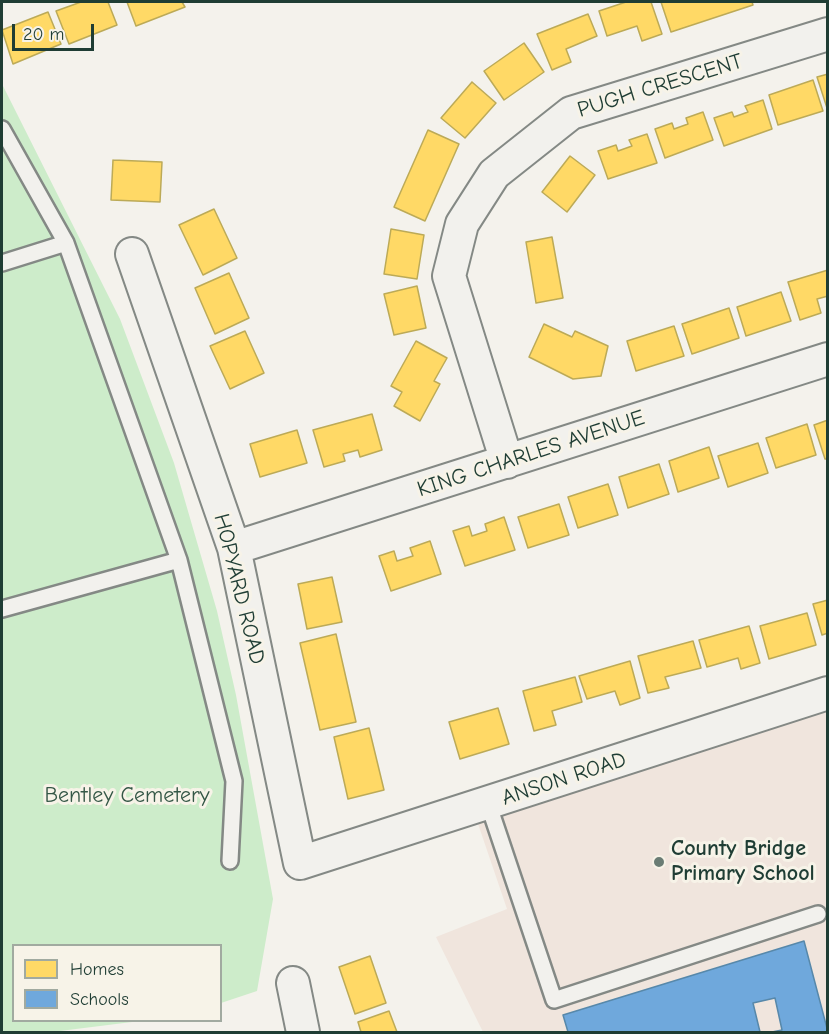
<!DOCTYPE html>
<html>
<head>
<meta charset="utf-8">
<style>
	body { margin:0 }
	#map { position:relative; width:829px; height:1034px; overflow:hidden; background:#f4f2ec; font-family:"Comic Neue",sans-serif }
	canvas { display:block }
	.frame { position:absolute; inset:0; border:3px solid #1f3d34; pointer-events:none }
	.legend { position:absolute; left:12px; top:944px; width:210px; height:78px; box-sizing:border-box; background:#f7f3e8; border:2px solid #a1aaa0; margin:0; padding:8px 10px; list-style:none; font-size:18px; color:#1f3d34 }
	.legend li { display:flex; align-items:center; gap:12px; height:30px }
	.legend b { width:30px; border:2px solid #a1aaa0 }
	.scale { position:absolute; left:12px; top:24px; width:82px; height:27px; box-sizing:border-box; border:3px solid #1f3d34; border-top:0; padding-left:8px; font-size:18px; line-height:21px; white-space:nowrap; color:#1f3d34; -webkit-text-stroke:4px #f7f3e8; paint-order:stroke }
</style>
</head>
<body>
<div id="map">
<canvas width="829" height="1034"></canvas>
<div class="frame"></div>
<ul class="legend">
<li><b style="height:16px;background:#ffd966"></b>Homes</li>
<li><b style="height:16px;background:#6fa8dc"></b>Schools</li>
</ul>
<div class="scale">20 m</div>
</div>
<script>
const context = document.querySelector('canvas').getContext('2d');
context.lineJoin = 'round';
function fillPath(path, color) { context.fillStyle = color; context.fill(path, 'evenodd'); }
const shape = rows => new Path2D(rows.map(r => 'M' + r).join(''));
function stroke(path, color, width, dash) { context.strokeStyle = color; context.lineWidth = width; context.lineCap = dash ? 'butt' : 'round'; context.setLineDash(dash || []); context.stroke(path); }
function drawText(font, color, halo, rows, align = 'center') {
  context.font = font + ' "Comic Neue",sans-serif'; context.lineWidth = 6; context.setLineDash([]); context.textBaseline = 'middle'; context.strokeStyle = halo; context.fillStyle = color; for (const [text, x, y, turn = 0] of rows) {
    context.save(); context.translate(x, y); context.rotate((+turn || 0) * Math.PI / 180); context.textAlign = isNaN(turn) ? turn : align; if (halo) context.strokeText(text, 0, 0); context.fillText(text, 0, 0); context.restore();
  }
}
fillPath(shape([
	[827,706,827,1032,483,1032,436,937,507,909,475,815]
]), '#f0e5dd');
fillPath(shape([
	[2,84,120,319,174,463,217,611,236,695,273,899,257,991,221,1003,220,946,14,946,14,1020,140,1021,52,1032,2,1032]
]), '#cdecca');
const homes = shape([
	[81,2,108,2,117,25,69,44,56,11,81,2],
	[127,2,182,2,185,7,136,26,127,2],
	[626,2,651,2,662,34,642,41,637,26,607,36,599,11,626,2],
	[661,2,752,2,753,5,671,32,661,2],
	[48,12,61,44,13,64,2,30,48,12],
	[588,14,597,36,566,49,571,62,552,70,537,34,588,14],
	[524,43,544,72,504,100,484,71,524,43],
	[828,74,828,107,827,108,817,77,828,74],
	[813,80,823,111,778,125,769,95,813,80],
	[472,82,496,103,465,138,441,118,472,82],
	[763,100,772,129,724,146,714,118,732,112,734,117,748,112,745,106,763,100],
	[703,112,713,140,665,158,655,129,672,123,674,129,688,124,686,118,703,112],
	[428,130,459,144,425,221,394,207,428,130],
	[647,134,657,163,608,179,598,151,616,145,618,151,632,146,629,140,647,134],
	[570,156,595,175,567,212,542,192,570,156],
	[113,160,162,162,160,202,111,200,113,160],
	[214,209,237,258,203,275,179,225,214,209],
	[391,229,424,235,417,279,384,274,391,229],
	[552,237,563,298,536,303,526,242,552,237],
	[828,270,828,296,817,299,821,313,800,320,788,282,828,270],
	[229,273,249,318,215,334,195,288,229,273],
	[417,286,426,328,394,335,384,294,417,286],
	[781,292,791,321,746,336,737,307,781,292],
	[729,308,739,338,692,354,682,324,729,308],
	[544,324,572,337,575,331,608,346,601,376,573,379,529,357,544,324],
	[674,326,684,356,636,371,627,341,674,326],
	[245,331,264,373,230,389,210,346,245,331],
	[416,341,447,358,434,381,440,384,420,421,394,406,402,392,391,386,416,341],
	[372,414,382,450,360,457,358,450,343,454,345,461,324,467,313,430,372,414],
	[828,420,828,459,825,459,814,425,828,420],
	[807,424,816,455,776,468,766,438,807,424],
	[297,430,307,463,260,477,250,444,297,430],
	[758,443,768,473,728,487,718,456,758,443],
	[709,447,719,478,678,492,669,461,709,447],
	[659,464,669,494,628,508,619,477,659,464],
	[608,484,618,515,578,528,568,497,608,484],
	[559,504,569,535,528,548,518,517,559,504],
	[504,517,515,550,465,566,453,531,469,526,472,536,487,531,485,524,504,517],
	[430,541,441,574,391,591,379,556,394,551,397,561,413,556,410,548,430,541],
	[332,577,342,622,307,629,298,584,332,577],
	[828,600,828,633,822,635,813,604,828,600],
	[807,613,816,645,769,659,760,626,807,613],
	[749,626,760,663,741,669,738,658,707,667,699,640,749,626],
	[336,634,356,722,320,730,300,643,336,634],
	[693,641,701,668,665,677,669,688,648,693,638,656,693,641],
	[630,661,640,698,620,705,615,691,587,699,579,676,630,661],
	[575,677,582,702,552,711,556,725,534,731,523,691,575,677],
	[498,708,509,744,460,759,449,722,498,708],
	[369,728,384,790,348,799,334,737,369,728],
	[370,956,386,1003,355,1014,339,967,370,956],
	[389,1011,397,1032,361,1032,358,1022,389,1011]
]);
fillPath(homes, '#ffd966');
stroke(homes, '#bcaa57', 1.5);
const schools = shape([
	[804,941,828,1032,772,1032,782,1030,775,998,753,1003,760,1032,568,1032,563,1015,804,941]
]);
fillPath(schools, '#6fa8dc');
stroke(schools, '#5788aa', 1.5);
const service = shape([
	[2,129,66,243,179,560,234,781,230,861],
	[2,263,66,243],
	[2,609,179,560],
	[488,803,554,1000,818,914]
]);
const minor = shape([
	[132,254,234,548,300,863,828,693],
	[507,462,449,276,462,224,494,174,571,113,828,34],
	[234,548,828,359],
	[293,983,303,1032]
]);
stroke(service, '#848985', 20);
stroke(minor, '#848985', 36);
stroke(service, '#f2f1ed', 15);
stroke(minor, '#f2f1ed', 32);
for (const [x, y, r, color] of [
	[659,862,6,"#6a7c74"]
]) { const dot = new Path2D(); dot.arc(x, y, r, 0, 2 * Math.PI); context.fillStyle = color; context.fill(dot); stroke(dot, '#f7f3e8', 2); }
drawText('22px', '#1f3d34', '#f7f3e8', [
	["PUGH CRESCENT",660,86,-17],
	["KING CHARLES AVENUE",531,454,-18],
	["HOPYARD ROAD",239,589,76],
	["ANSON ROAD",564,779,-18]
]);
drawText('22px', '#345746', '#f7f3e8', [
	["Bentley Cemetery",127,796]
]);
drawText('bold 22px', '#1f3d34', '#f7f3e8', [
	["County Bridge",671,849],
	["Primary School",671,874]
], 'left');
</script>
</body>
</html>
